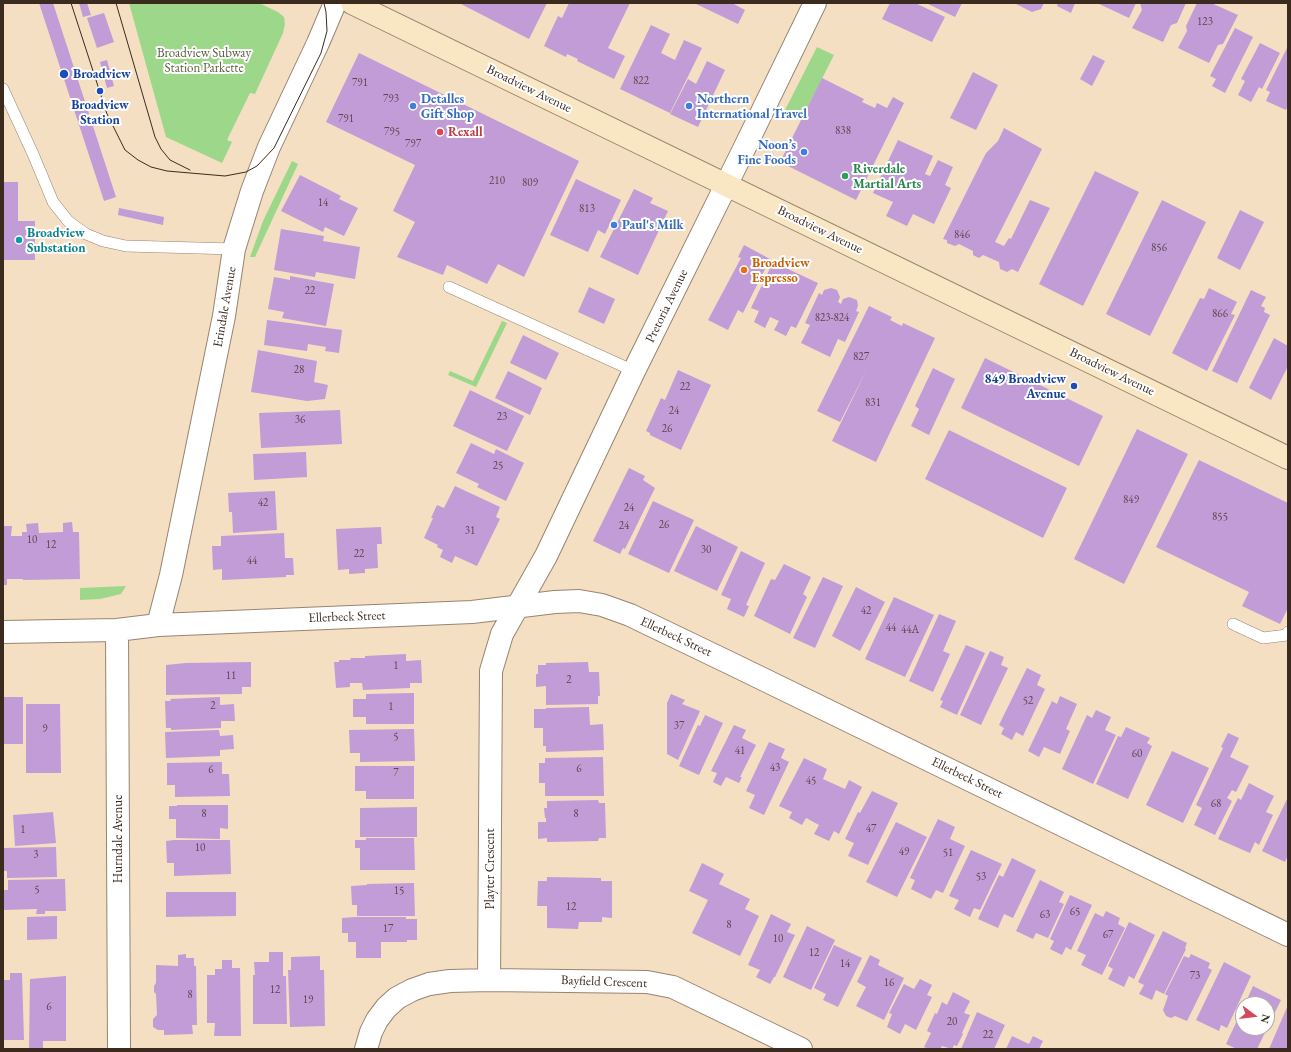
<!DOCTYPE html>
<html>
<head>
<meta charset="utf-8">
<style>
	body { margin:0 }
	#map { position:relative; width:1291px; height:1052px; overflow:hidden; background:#f4dfc3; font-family:"EB Garamond",serif }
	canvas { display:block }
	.frame { position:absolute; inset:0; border:4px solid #3b2a1e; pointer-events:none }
	.north { position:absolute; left:1235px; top:996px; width:40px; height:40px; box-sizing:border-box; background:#fff; border:1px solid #b1aaa5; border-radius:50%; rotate:105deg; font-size:11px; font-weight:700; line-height:16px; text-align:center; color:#3b2a1e }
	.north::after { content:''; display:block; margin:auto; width:14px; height:18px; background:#d1495b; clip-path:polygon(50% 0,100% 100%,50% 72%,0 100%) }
</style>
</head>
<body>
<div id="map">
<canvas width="1291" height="1052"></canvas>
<div class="frame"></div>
<div class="north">N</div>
</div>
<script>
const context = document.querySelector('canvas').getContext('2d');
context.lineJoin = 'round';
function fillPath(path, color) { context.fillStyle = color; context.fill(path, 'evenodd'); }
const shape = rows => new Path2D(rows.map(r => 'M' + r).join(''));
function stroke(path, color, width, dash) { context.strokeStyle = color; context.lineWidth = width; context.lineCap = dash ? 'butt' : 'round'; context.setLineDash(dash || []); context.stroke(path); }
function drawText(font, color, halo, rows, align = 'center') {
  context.font = font + ' "EB Garamond",serif'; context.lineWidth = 4; context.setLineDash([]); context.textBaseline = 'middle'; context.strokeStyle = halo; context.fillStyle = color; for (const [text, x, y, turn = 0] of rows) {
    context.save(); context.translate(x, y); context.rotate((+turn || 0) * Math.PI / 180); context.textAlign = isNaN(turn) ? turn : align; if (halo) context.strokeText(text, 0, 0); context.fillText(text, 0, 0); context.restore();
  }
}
fillPath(shape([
	[129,3,259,3,278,12,284,17,285,24,283,33,255,94,250,93,227,140,232,142,222,163,166,137],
	[817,47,834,55,801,120,784,112],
	[292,161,298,164,255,257,250,257,263,221],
	[502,321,507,323,476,387,448,375,450,371,473,381],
	[126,586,121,594,100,599,80,600,80,588]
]), '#9dd78a');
fillPath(shape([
	[39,3,53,3,116,197,104,201],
	[79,3,87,3,91,15,83,17],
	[459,3,547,3,529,39],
	[569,3,630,3,608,48,625,56,614,79,577,61,578,59,567,54,566,57,544,46,558,16,562,18],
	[694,3,732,3,745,10,738,24],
	[890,3,915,3,945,17,932,42,882,19],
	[926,3,962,3,955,17],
	[1014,3,1044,3,1041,9,1032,12],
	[1058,3,1075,3,1071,13,1057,6],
	[1097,3,1136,3,1129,18],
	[1140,3,1186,3,1177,23,1171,25,1163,42,1132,28,1142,10],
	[1197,3,1211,3,1238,15,1223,44,1218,45,1209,63,1178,48,1187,31,1186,26],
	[104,13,114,42,97,48,87,18],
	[651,25,670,34,661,53,675,60,684,40,702,48,670,113,620,89],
	[1235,28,1253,37,1225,93,1212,86,1216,79,1210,76],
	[1260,43,1280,53,1262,89,1259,87,1251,102,1238,95,1245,81,1241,79],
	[1287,48,1288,49,1288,105,1286,110,1266,101,1270,92,1266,90],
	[359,53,579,161,524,277,498,264,487,284,447,265,443,275,397,257,415,222,393,211,415,165,326,122],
	[1093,55,1105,61,1092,86,1080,79],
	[107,60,114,86,107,88,100,62],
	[707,61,725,70,698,127,670,114,688,79,696,84],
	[973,72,998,85,976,130,950,118],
	[822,78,864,99,862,102,875,108,877,103,887,108,893,97,904,103,856,200,780,162],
	[1004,128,1042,149,995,242,1004,246,1009,238,1011,239,1030,200,1050,208,1018,272,1012,269,1007,272,1000,269,999,262,983,255,979,258,973,255,973,251,959,244,955,246,947,243,947,240,943,239,986,153,998,141],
	[898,140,933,156,925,174,930,176,938,160,953,167,945,185,951,188,934,224,913,214,907,226,886,216,893,202,873,193],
	[1095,171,1139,192,1083,306,1039,284],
	[300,175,341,196,339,199,358,208,344,236,325,227,323,232,281,211],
	[576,179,621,200,605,234,598,230,588,252,550,235],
	[3,182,18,182,18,221,35,221,35,260,3,260],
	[634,189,653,198,650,203,668,211,638,275,600,257],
	[1162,200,1206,222,1150,336,1106,314],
	[119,208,164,217,163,225,118,215],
	[1240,210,1264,222,1240,270,1217,258],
	[281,229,324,236,323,241,360,247,355,279,316,272,315,277,274,270],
	[744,245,770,259,743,313,738,310,728,330,708,320,741,258,738,257],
	[773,262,818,283,796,328,791,326,786,336,774,330,779,321,770,317,765,328,754,322,759,311,751,308],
	[290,276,334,284,326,326,282,318,284,312,268,309,274,277,290,280],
	[589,287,615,299,604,324,578,312],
	[831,288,837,290,840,297,838,302,841,304,843,299,849,297,857,300,858,306,856,311,859,312,845,342,838,339,830,357,801,343,810,325,805,323,819,293,822,295,824,290],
	[1209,288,1237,302,1231,314,1235,315,1207,371,1172,353,1200,298,1204,299],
	[1251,290,1266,297,1261,306,1265,308,1264,312,1270,315,1237,383,1212,371],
	[869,306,892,317,890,320,902,326,903,323,935,338,876,462,832,441,867,369,840,422,817,411],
	[267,320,342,330,339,353,325,351,326,347,308,344,307,351,264,345],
	[523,335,559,353,546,380,510,363],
	[1274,338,1288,346,1288,366,1271,400,1249,388],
	[258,350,317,361,314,382,328,385,325,399,307,401,251,392],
	[985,358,1103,416,1079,466,961,408],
	[933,368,955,379,929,435,911,426,919,409,915,406],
	[678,370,711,385,681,450,650,435,650,433,646,431,661,398,665,400],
	[508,371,542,388,530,415,495,398],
	[470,390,524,416,507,451,453,426],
	[340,410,342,444,261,448,259,413],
	[1137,429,1188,454,1124,584,1074,559],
	[949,430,1067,488,1043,538,925,479],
	[471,443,494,454,496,449,524,463,506,501,477,487,479,484,456,473],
	[306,452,307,477,254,480,253,454],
	[1199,460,1288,503,1288,608,1280,624,1242,606,1249,592,1156,547],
	[629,468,645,476,643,480,655,488,625,549,623,548,620,554,593,541],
	[455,486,500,507,496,517,500,519,477,566,455,556,452,563,440,557,443,550,437,547,438,545,424,538,433,518,431,518,437,505,444,508],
	[275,491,277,530,233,533,232,512,229,512,228,493],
	[653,501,694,520,669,573,628,554],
	[72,522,73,532,79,532,80,579,23,580,23,579,7,579,7,585,3,585,3,526,12,526,11,536,22,536,22,532,27,532,26,524,38,523,39,533,63,532,63,523],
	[696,526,738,547,717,591,674,571],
	[381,527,382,544,377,544,378,568,365,569,365,573,349,574,349,569,338,570,336,529],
	[284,533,285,558,293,558,294,575,286,575,286,577,222,580,222,569,213,570,212,546,221,546,221,536],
	[741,551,765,563,746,605,749,606,744,617,727,609,731,599,721,595],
	[784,564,811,577,803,594,807,597,790,634,754,616,771,579,775,580],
	[823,577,843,586,815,648,793,638],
	[856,587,885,602,860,651,832,636],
	[894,597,934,615,905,677,865,659],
	[939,614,956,621,943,651,950,654,933,692,909,681],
	[966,645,985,653,957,715,940,707,943,701,940,700],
	[990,651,1004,657,1001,665,1008,668,981,725,960,715],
	[406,654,406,661,421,660,422,683,410,683,410,688,363,690,362,683,350,683,350,687,336,688,334,662,339,662,339,660,350,660,351,658,365,658,365,656],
	[251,662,251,687,242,687,242,694,166,695,166,665,186,663],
	[588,662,589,672,599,672,600,696,598,696,598,704,546,705,546,686,536,687,536,674,538,674,538,665,546,665,546,663],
	[1027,668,1041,675,1037,685,1045,689,1023,736,1016,732,1012,740,1001,734,1004,728,999,725],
	[414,693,414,724,366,724,366,717,353,717,353,699,366,699,366,694],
	[671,694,685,700,682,704,700,711,678,760,667,754,667,703],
	[1060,696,1077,704,1066,729,1070,731,1060,754,1044,747,1039,757,1028,751,1052,701,1057,704],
	[3,697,23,697,23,744,3,744],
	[220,697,220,705,234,704,235,721,221,721,221,728,171,730,171,728,166,728,165,701,171,701,170,699],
	[26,704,60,704,61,773,26,773],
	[589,707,590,725,603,724,604,750,546,752,546,746,543,746,543,728,534,728,534,709,546,709,546,708],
	[1096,710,1111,717,1105,730,1116,735,1093,784,1062,769,1087,715,1092,718],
	[705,715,723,723,699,775,679,766,698,725,700,726],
	[734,725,746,730,742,738,756,745,740,777,742,777,739,783,726,777,721,786,713,782,717,773,711,771],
	[1126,727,1150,738,1147,743,1152,746,1128,799,1096,784,1118,736,1121,737],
	[414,729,415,761,360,762,360,753,350,753,349,730],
	[219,730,220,736,233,735,234,749,220,750,220,756,166,758,165,732],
	[1228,733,1239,738,1230,757,1249,766,1236,792,1232,790,1227,798,1232,801,1215,835,1194,825,1202,808,1196,805,1223,748,1221,747],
	[769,742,785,749,781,758,789,762,764,815,749,808,755,795,746,791],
	[1172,751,1209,768,1183,823,1146,805],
	[603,757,604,796,545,796,545,783,539,783,539,763,545,763,545,758],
	[804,758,827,769,823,779,845,789,849,780,862,787,839,834,834,831,829,841,814,834,819,825,808,819,824,787,808,819,806,818,802,825,789,818,792,812,779,806],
	[222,762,222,774,229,774,230,796,175,797,175,785,167,785,167,763],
	[355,766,414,766,414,799,366,799,366,791,355,791],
	[1249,783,1274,796,1266,812,1273,815,1259,845,1255,842,1250,853,1218,839,1238,798,1241,800],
	[872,791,898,803,868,865,848,856,854,843,845,839,858,812,860,813],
	[1288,797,1288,855,1285,862,1262,851],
	[598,800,599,803,605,803,606,838,599,838,598,841,547,842,547,838,538,839,538,822,546,822,546,818,545,818,544,808,547,808,547,801],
	[177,805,228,805,228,829,220,828,220,839,176,838,176,819,169,819,169,806,177,806],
	[417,807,417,837,360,837,360,808],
	[53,812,56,843,15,846,13,815],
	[938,819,955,827,950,839,965,846,943,893,936,890,931,899,911,889,915,880,910,878],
	[896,822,927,837,897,897,866,882],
	[366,838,414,838,415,870,360,870,360,848,355,848,355,840,366,840],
	[174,840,230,840,231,874,174,876,174,863,167,863,166,841],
	[56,847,57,877,7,878,7,871,3,871,3,848],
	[971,850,1002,864,980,910,974,908,970,917,954,909,959,900,949,896],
	[1012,858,1036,870,1013,918,1004,914,998,928,978,919,999,875,1003,877],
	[702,863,724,874,719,884,750,899,745,909,759,916,740,956,692,933,708,900,689,891],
	[547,877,601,878,601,881,612,881,612,918,602,917,602,922,579,922,578,929,547,928,547,906,537,906,538,881,547,881],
	[65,879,66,911,45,911,45,914,36,914,37,909,3,910,3,890,8,890,8,880],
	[1040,880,1064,892,1059,902,1064,904,1048,938,1036,933,1033,939,1016,931],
	[414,883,415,916,357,916,357,905,352,905,351,886,367,885,367,884],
	[166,892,236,892,236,916,166,917],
	[1070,895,1092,905,1071,950,1066,947,1062,955,1050,949,1054,941,1050,939],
	[1106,911,1120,918,1118,924,1125,928,1102,975,1081,965,1086,955,1077,951,1095,913,1103,917],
	[771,914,791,924,787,932,795,935,775,977,774,977,770,984,756,977,760,970,748,965],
	[57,916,57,939,27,940,27,917],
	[355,917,406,917,406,919,417,919,417,940,407,940,407,942,381,942,381,958,356,958,356,942,348,942,348,933,342,933,342,918],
	[1129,922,1155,935,1134,979,1129,976,1124,987,1108,979,1113,969,1108,966],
	[807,926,835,940,811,990,783,977],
	[1163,931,1187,943,1185,948,1186,949,1164,994,1156,990,1152,1000,1139,994,1144,985,1138,982],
	[834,945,862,958,838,1007,823,1000,826,994,814,988],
	[269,952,283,952,283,976,286,976,287,1024,253,1024,253,975,255,975,254,962,269,962],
	[186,954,186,958,194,958,194,966,196,966,197,1025,192,1025,193,1034,164,1035,164,1030,158,1030,153,1027,153,1019,157,1015,156,994,154,992,154,986,156,983,156,965,178,966,178,955],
	[1191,954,1210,963,1208,968,1212,970,1187,1021,1175,1016,1171,1018,1166,1016,1163,1010,1168,996,1165,994,1184,956,1189,958],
	[870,955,880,960,878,965,904,978,884,1020,856,1006,866,987,857,982],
	[320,956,320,970,324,970,325,1026,290,1027,288,970,291,970,291,957],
	[222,960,232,960,232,968,240,968,241,1036,214,1036,215,1023,207,1023,207,975,215,975,215,969,222,969],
	[1224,962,1251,976,1227,1028,1221,1025,1219,1031,1196,1020],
	[10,973,22,973,24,1040,3,1040,3,980,10,980],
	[66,976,66,1041,43,1041,43,1049,29,1049,30,979],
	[920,979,932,985,927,995,932,997,916,1030,905,1024,900,1034,887,1027,892,1014,889,1013,904,984,914,989],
	[1253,986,1281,1000,1257,1049,1237,1049,1226,1044,1243,1008,1243,1028,1267,1028,1267,1004,1245,1004],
	[953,992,970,1001,964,1013,970,1015,962,1033,963,1034,957,1046,954,1045,952,1049,942,1046,940,1049,929,1049,924,1047,931,1033,927,1031,935,1013,937,1014,942,1002,947,1005],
	[1288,1005,1288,1049,1269,1049],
	[977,1012,1005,1025,994,1049,961,1049],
	[1012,1036,1029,1044,1033,1036,1043,1041,1039,1049,1006,1049]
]), '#c19cd7');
const lane = shape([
	[3,89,33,154,53,202,68,221,86,234,103,241,126,246,234,249],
	[449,287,634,371],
	[1233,624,1263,638,1287,635,1288,632]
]);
const street = shape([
	[158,625,171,575,224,316,234,249,252,191,269,147,318,43,335,3],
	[117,630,119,1049],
	[3,632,117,630,158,625,472,612,555,602,579,601,602,605,630,615,734,665,1288,935],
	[489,980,647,982,673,987,801,1049],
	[366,1049,371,1032,377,1020,386,1008,397,998,412,990,429,984,450,981,489,980,491,671,502,634,546,556,634,371,743,151,815,3]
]);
const secondary = shape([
	[352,3,1288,458]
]);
stroke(lane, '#988470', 12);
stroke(street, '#988470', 24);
stroke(secondary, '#988470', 24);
stroke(lane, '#fff', 11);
stroke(street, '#fff', 22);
stroke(secondary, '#f9e7c3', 22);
stroke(shape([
	[71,3,107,114,125,150,138,160,151,167,167,171,225,176,246,172,257,166,274,148,321,53,327,31,326,12,324,3],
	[116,3,155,137,161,149,170,160,190,170]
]), '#3b2a1e', 1);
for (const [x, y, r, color] of [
	[64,74,5,"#1a4fb4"],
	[100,91,4,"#1a4fb4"],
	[413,106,4,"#3f7fe0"],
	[689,106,4,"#3f7fe0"],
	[440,132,4,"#e0444e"],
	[804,152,4,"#3f7fe0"],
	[845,176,4,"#2e9e5b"],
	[614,225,4,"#3f7fe0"],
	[19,240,4,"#0f9aa8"],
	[744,270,4,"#e8710a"],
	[1074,386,4,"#1a4fb4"]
]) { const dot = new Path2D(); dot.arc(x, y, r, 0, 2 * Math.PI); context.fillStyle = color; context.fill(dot); stroke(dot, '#fff', 1.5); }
drawText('11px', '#5c464c', null, [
	["123",1205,22],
	["822",641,81],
	["791",360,83],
	["793",391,99],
	["791",346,119],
	["838",843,131],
	["795",392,132],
	["797",413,144],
	["210",497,181],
	["809",530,183],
	["14",323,203],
	["813",587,209],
	["846",962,235],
	["856",1159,248],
	["22",310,291],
	["866",1220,314],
	["823-824",832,318],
	["827",861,357],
	["28",299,370],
	["22",685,387],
	["831",873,403],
	["24",674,411],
	["23",502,417],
	["36",300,420],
	["26",667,429],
	["25",498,466],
	["849",1131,500],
	["42",263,503],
	["24",629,508],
	["855",1220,517],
	["26",664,525],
	["24",624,526],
	["31",470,531],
	["10",32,540],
	["12",51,545],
	["30",706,550],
	["22",359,554],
	["44",252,561],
	["42",866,611],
	["44",891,628],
	["44A",910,630],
	["1",396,666],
	["11",231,676],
	["2",569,680],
	["52",1028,701],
	["2",213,706],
	["1",391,707],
	["37",679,726],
	["9",45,729],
	["5",396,737],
	["41",740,751],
	["60",1137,754],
	["43",775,768],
	["6",579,769],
	["6",211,770],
	["7",396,773],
	["45",811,781],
	["68",1216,804],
	["8",204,814],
	["8",576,814],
	["47",871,829],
	["1",23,830],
	["10",200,848],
	["49",904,852],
	["51",948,853],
	["3",36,855],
	["53",981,877],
	["5",37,890],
	["15",399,891],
	["12",571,907],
	["65",1075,912],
	["63",1045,915],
	["8",729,925],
	["17",388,929],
	["67",1108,935],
	["10",778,939],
	["12",814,953],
	["14",845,964],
	["73",1195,976],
	["16",889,983],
	["12",275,990],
	["8",190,995],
	["19",308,1000],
	["6",49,1007],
	["20",952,1022],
	["22",988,1035]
]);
drawText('13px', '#585e3e', '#fff', [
	["Broadview Subway",204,53],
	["Station Parkette",204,68]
]);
drawText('bold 13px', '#164399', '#fff', [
	["Broadview",73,74],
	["Broadview",100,105,"center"],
	["Station",100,120,"center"],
	["849 Broadview",1066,379,"right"],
	["Avenue",1066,394,"right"]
], 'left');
drawText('13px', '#3b2a1e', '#fff', [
	["Broadview Avenue",529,89,26],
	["Broadview Avenue",820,230,26],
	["Pretoria Avenue",667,306,-64],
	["Erindale Avenue",225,307,-80],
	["Broadview Avenue",1112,372,26],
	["Ellerbeck Street",347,617,-2],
	["Ellerbeck Street",676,637,25],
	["Ellerbeck Street",967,778,26],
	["Hurndale Avenue",118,839,-90],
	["Playter Crescent",490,869,-90],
	["Bayfield Crescent",604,982,2]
]);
drawText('bold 13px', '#366cbe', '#fff', [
	["Detalles",421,99],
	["Gift Shop",421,114],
	["Northern",697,99],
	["International Travel",697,114],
	["Noon’s",796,145,"right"],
	["Fine Foods",796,160,"right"],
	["Paul's Milk",622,225]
], 'left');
drawText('bold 13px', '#be3a42', '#fff', [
	["Rexall",448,132]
], 'left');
drawText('bold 13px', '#27864d', '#fff', [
	["Riverdale",853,169],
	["Martial Arts",853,184]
], 'left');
drawText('bold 13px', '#0d838f', '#fff', [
	["Broadview",27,233],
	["Substation",27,248]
], 'left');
drawText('bold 13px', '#c56008', '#fff', [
	["Broadview",752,263],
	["Espresso",752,278]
], 'left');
</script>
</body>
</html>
